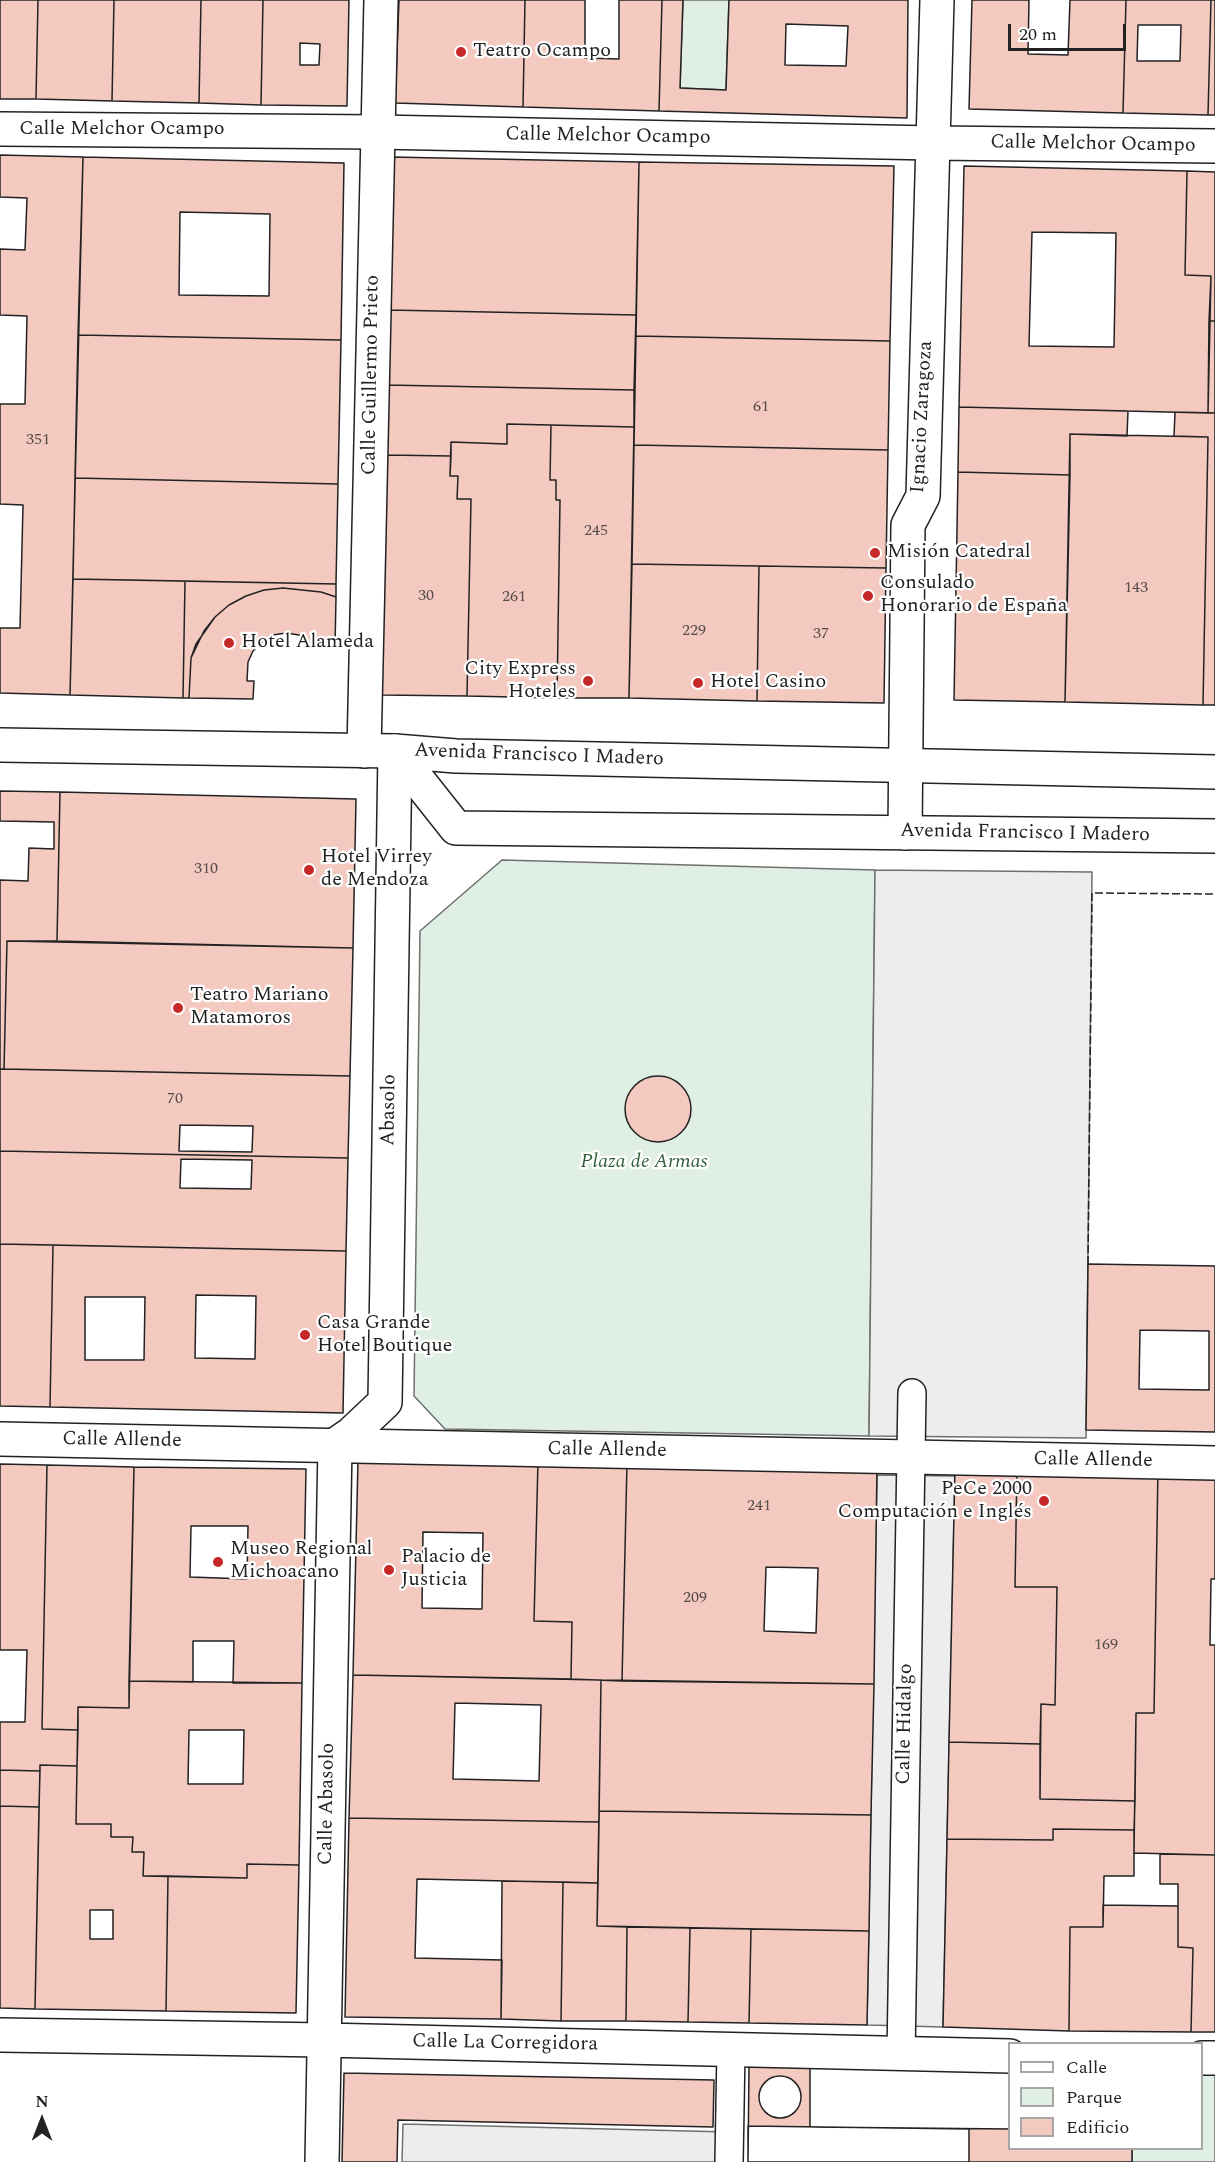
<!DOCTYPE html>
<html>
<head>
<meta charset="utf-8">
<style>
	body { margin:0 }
	#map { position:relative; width:1215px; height:2162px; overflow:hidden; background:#fff; font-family:Spectral,serif }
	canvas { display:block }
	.legend { position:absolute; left:1008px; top:2042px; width:195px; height:108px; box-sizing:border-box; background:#fff; border:2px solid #a7a7a7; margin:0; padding:8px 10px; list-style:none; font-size:18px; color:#222 }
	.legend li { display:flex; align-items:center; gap:12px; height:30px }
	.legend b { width:30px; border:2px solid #a7a7a7 }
	.north { position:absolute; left:12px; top:2090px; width:60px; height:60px; -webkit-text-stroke:4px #fff; paint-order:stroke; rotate:0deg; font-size:16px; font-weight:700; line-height:24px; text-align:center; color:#222 }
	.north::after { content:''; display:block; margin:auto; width:21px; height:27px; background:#222; clip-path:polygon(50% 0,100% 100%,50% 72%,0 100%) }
	.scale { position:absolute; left:1008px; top:24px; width:118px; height:27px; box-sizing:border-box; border:3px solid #222; border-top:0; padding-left:8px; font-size:18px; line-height:21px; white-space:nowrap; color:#222; -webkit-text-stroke:4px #fff; paint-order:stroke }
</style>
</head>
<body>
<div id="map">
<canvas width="1215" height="2162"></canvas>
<ul class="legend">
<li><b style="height:8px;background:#fff"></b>Calle</li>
<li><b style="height:16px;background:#e0efe3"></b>Parque</li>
<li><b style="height:16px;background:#f3c9c0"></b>Edificio</li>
</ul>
<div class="north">N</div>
<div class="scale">20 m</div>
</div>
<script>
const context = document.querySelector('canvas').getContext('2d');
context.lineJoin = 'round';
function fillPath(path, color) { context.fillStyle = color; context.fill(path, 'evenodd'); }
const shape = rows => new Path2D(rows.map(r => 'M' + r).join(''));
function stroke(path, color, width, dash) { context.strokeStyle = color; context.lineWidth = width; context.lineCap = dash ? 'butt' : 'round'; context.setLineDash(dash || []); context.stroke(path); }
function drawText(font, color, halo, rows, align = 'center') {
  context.font = font + ' Spectral,serif'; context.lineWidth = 4.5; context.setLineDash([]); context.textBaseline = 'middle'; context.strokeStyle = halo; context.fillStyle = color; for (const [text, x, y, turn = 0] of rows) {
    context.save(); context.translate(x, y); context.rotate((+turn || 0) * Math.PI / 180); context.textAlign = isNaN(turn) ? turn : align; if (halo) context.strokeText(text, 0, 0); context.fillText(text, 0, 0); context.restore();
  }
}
const green = shape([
	[683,0,729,0,726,90,680,88,683,0],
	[502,860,875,870,869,1436,445,1429,414,1396,420,931,502,860],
	[1202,2074,1215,2075,1215,2162,1132,2162,1132,2149,1202,2148,1202,2074]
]);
fillPath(green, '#e0efe3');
stroke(green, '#6f6f6f', 1.5);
const parking = shape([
	[875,870,1092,872,1086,1438,869,1436,875,870],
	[877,1475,955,1476,943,2027,867,2025,877,1475],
	[403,2124,729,2132,729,2162,402,2162,403,2124]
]);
fillPath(parking, '#ededed');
stroke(parking, '#6f6f6f', 1.5);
const building = shape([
	[0,0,38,0,36,99,0,99,0,0],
	[38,0,114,0,112,101,36,99,38,0],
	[114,0,201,0,199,103,112,101,114,0],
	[201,0,263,0,261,105,199,103,201,0],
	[263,0,349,0,347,106,261,105,263,0],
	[300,43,320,44,319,65,300,65,300,43],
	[399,0,525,0,523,107,395,103,399,0],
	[525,0,585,0,585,58,619,59,619,0,662,0,659,111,523,107,525,0],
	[662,0,683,0,680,88,726,90,729,0,908,0,907,118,659,111,662,0],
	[786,24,848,26,846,66,785,65,786,24],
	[972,0,1029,0,1028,54,1068,55,1070,0,1126,0,1123,113,969,109,972,0],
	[1126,0,1211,0,1208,115,1123,113,1126,0],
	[1138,25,1181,25,1180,61,1137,61,1138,25],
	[1211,0,1215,0,1215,115,1208,115,1211,0],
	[0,155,83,157,70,695,0,693,0,628,20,628,23,505,0,504,0,404,25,404,27,316,0,315,0,249,25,250,27,198,0,197,0,155],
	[83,157,344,163,341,340,78,335,83,157],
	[180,212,270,214,269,296,179,295,180,212],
	[391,157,639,162,636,315,388,310,391,157],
	[639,162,894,166,890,341,636,336,639,162],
	[964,166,1187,171,1185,275,1211,276,1208,413,959,407,964,166],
	[1032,232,1116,233,1114,347,1029,346,1032,232],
	[1187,171,1215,172,1215,321,1209,321,1211,276,1185,275,1187,171],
	[388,310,636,315,634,390,387,385,388,310],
	[1209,321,1215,321,1215,413,1208,413,1209,321],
	[78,335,341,340,338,484,75,478,78,335],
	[636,336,890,341,888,450,634,445,636,336],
	[387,385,634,390,634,427,507,424,507,444,451,442,451,456,386,455,387,385],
	[959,407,1128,411,1127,436,1070,434,1070,475,958,472,959,407],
	[1175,412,1215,413,1215,705,1203,705,1208,437,1174,436,1175,412],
	[507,424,551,425,550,480,556,480,556,500,560,500,557,698,467,696,471,499,457,499,458,476,450,476,451,442,507,444,507,424],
	[551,425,634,427,629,698,557,698,560,500,556,500,556,480,550,480,551,425],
	[1070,434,1208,437,1203,705,1065,702,1070,434],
	[634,445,888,450,886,568,632,564,634,445],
	[386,455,451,456,450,476,458,476,457,499,471,499,467,696,381,695,386,455],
	[958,472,1070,475,1065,702,954,700,958,472],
	[75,478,338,484,336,584,73,579,75,478],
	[632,564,759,566,757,701,629,698,632,564],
	[759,566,886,568,884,703,757,701,759,566],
	[73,579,185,581,183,698,70,695,73,579],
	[185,581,336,584,336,597,321,592,283,588,264,590,246,596,229,605,215,617,196,644,191,658,189,698,183,698,185,581],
	[283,588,321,592,336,597,335,647,313,647,299,635,286,633,273,635,262,642,253,651,248,662,247,681,254,681,253,699,189,698,191,658,204,631,215,617,229,605,246,596,264,590,283,588],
	[0,791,60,792,57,941,7,941,4,1069,0,1069,0,880,28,881,29,848,54,849,54,822,0,821,0,791],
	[60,792,356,799,353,948,57,941,60,792],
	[7,941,353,948,350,1076,4,1069,7,941],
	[0,1069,350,1076,348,1158,0,1151,0,1069],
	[180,1125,253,1126,252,1152,179,1151,180,1125],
	'625 1109a33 33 0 1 1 66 0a33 33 0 1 1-66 0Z',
	[0,1151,348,1158,346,1251,0,1244,0,1151],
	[181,1159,252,1160,251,1189,180,1188,181,1159],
	[0,1244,53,1245,50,1407,0,1406,0,1244],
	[53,1245,346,1251,343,1413,50,1407,53,1245],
	[196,1295,256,1296,255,1359,195,1358,196,1295],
	[85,1297,145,1297,144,1360,85,1360,85,1297],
	[1088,1264,1215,1266,1215,1432,1086,1430,1088,1264],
	[1140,1330,1209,1331,1209,1390,1139,1389,1140,1330],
	[358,1460,538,1461,534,1621,572,1622,571,1679,353,1675,358,1460],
	[423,1532,483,1533,482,1609,422,1608,423,1532],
	[538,1461,627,1463,622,1681,571,1679,572,1622,534,1621,538,1461],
	[627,1463,877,1466,874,1684,622,1681,627,1463],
	[766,1567,818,1568,816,1633,764,1631,766,1567],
	[0,1464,47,1465,42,1729,78,1730,77,1766,40,1765,40,1771,0,1770,0,1722,25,1722,27,1650,0,1650,0,1464],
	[47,1465,134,1467,129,1708,78,1707,78,1730,42,1729,47,1465],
	[134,1467,306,1469,302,1683,233,1683,234,1641,193,1641,193,1682,129,1681,134,1467],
	[191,1526,248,1526,247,1579,190,1577,191,1526],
	[955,1467,1017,1467,1015,1587,1057,1587,1055,1705,1041,1704,1040,1744,949,1742,955,1467],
	[1017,1467,1158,1468,1154,1713,1136,1713,1135,1801,1040,1799,1041,1704,1055,1705,1057,1587,1015,1587,1017,1467],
	[1158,1468,1215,1469,1215,1579,1211,1579,1210,1645,1215,1645,1215,1855,1134,1853,1136,1713,1154,1713,1158,1468],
	[353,1675,601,1680,599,1822,349,1818,353,1675],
	[455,1703,541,1705,539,1781,453,1779,455,1703],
	[601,1680,874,1684,871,1815,599,1811,601,1680],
	[129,1681,302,1683,299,1865,247,1864,247,1878,143,1876,144,1852,132,1852,133,1837,111,1837,111,1824,76,1824,78,1707,129,1708,129,1681],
	[189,1730,244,1730,243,1784,188,1784,189,1730],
	[949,1742,1040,1744,1040,1799,1135,1801,1134,1830,1053,1829,1053,1840,947,1839,949,1742],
	[40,1765,77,1766,76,1824,111,1824,111,1837,133,1837,132,1852,144,1852,143,1876,168,1876,166,2011,35,2009,40,1765],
	[90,1910,113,1910,113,1939,90,1939,90,1910],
	[0,1770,40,1771,39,1807,0,1806,0,1770],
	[0,1806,39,1807,35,2009,0,2008,0,1806],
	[599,1811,871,1815,869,1931,597,1926,599,1811],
	[349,1818,599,1822,598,1883,417,1879,415,1958,502,1960,501,2019,345,2017,349,1818],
	[1053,1829,1134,1830,1134,1876,1104,1876,1103,1927,1070,1927,1069,2031,943,2027,947,1839,1053,1840,1053,1829],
	[1160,1854,1215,1855,1215,2032,1191,2032,1193,1948,1178,1947,1178,1884,1160,1884,1160,1854],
	[247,1864,299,1865,296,2013,166,2011,168,1876,247,1878,247,1864],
	[502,1881,563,1882,561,2021,501,2019,502,1881],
	[563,1882,598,1883,597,1926,627,1927,626,2021,561,2021,563,1882],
	[1103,1905,1178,1906,1178,1947,1193,1948,1191,2032,1069,2031,1070,1927,1103,1927,1103,1905],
	[627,1927,690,1928,688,2022,626,2021,627,1927],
	[690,1928,751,1929,749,2023,688,2022,690,1928],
	[751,1929,869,1931,867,2025,749,2023,751,1929],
	[749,2067,810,2067,810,2127,1010,2129,1010,2148,1132,2148,1132,2162,748,2162,749,2067],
	[344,2073,714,2080,713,2127,398,2120,397,2162,342,2162,344,2073],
	'759 2097a21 21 0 1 1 42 0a21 21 0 1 1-42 0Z',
	[748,2126,969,2129,969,2162,748,2162,748,2126]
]);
fillPath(building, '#f3c9c0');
stroke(building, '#222', 1.5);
const pedestrian = shape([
	[901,2055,912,1393],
	[729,2162,731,2050]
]);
const minor = shape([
	[0,129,377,132,933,143,1215,146],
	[905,833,908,525,923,496,937,0],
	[0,1439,1215,1463]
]);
const tertiary = shape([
	[364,751,381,0],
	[0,2035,324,2040,1010,2056],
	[1202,2058,1215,2058],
	[322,2162,335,1445,351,1434,385,1402,395,751]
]);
const primary = shape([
	[0,745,395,751,456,756,1215,772],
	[395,751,456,828,1215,836]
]);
stroke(pedestrian, '#222', 30);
stroke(minor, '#222', 36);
stroke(tertiary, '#222', 36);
stroke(primary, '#222', 36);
stroke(pedestrian, '#fff', 27);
stroke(minor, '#fff', 33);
stroke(tertiary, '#fff', 33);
stroke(primary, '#fff', 33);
stroke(shape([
	[1088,1264,1092,893,1215,894]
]), '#222', 1.5, [8, 3]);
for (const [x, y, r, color] of [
	[461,52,6,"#c62828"],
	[875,553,6,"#c62828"],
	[868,596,6,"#c62828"],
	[229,643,6,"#c62828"],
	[588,681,6,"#c62828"],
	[698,683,6,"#c62828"],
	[309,870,6,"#c62828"],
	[178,1008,6,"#c62828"],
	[305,1335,6,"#c62828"],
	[1044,1501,6,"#c62828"],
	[218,1562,6,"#c62828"],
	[389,1570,6,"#c62828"]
]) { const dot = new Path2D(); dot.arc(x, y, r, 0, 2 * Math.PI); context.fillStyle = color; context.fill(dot); stroke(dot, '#fff', 2); }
drawText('16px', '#564c4a', null, [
	["61",761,408],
	["351",38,441],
	["245",596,532],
	["143",1136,589],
	["30",426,597],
	["261",514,598],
	["229",694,632],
	["37",821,635],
	["310",206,870],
	["70",175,1100],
	["241",759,1507],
	["209",695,1599],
	["169",1106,1646]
]);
drawText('20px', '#222', '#fff', [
	["Teatro Ocampo",473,52],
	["Misión Catedral",887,553],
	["Consulado",880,584],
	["Honorario de España",880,607],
	["Hotel Alameda",241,643],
	["City Express",576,670,"right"],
	["Hoteles",576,693,"right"],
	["Hotel Casino",710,683],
	["Hotel Virrey",321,858],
	["de Mendoza",321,881],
	["Teatro Mariano",190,996],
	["Matamoros",190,1019],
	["Casa Grande",317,1324],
	["Hotel Boutique",317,1347],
	["PeCe 2000",1032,1490,"right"],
	["Computación e Inglés",1032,1513,"right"],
	["Museo Regional",230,1550],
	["Michoacano",230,1573],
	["Palacio de",401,1558],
	["Justicia",401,1581]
], 'left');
drawText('20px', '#222', '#fff', [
	["Calle Melchor Ocampo",122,130],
	["Calle Melchor Ocampo",608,137,1],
	["Calle Melchor Ocampo",1093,145,1],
	["Calle Guillermo Prieto",372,375,-89],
	["Ignacio Zaragoza",923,417,-87],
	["Avenida Francisco I Madero",539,756,2],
	["Avenida Francisco I Madero",1025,834,1],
	["Abasolo",390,1110,-89],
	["Calle Allende",122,1441,1],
	["Calle Allende",607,1451,1],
	["Calle Allende",1093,1461,1],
	["Calle Hidalgo",906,1724,-89],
	["Calle Abasolo",328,1804,-89],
	["Calle La Corregidora",505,2044,1]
]);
drawText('italic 20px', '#2f5e38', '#fff', [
	["Plaza de Armas",644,1163]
]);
</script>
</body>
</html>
